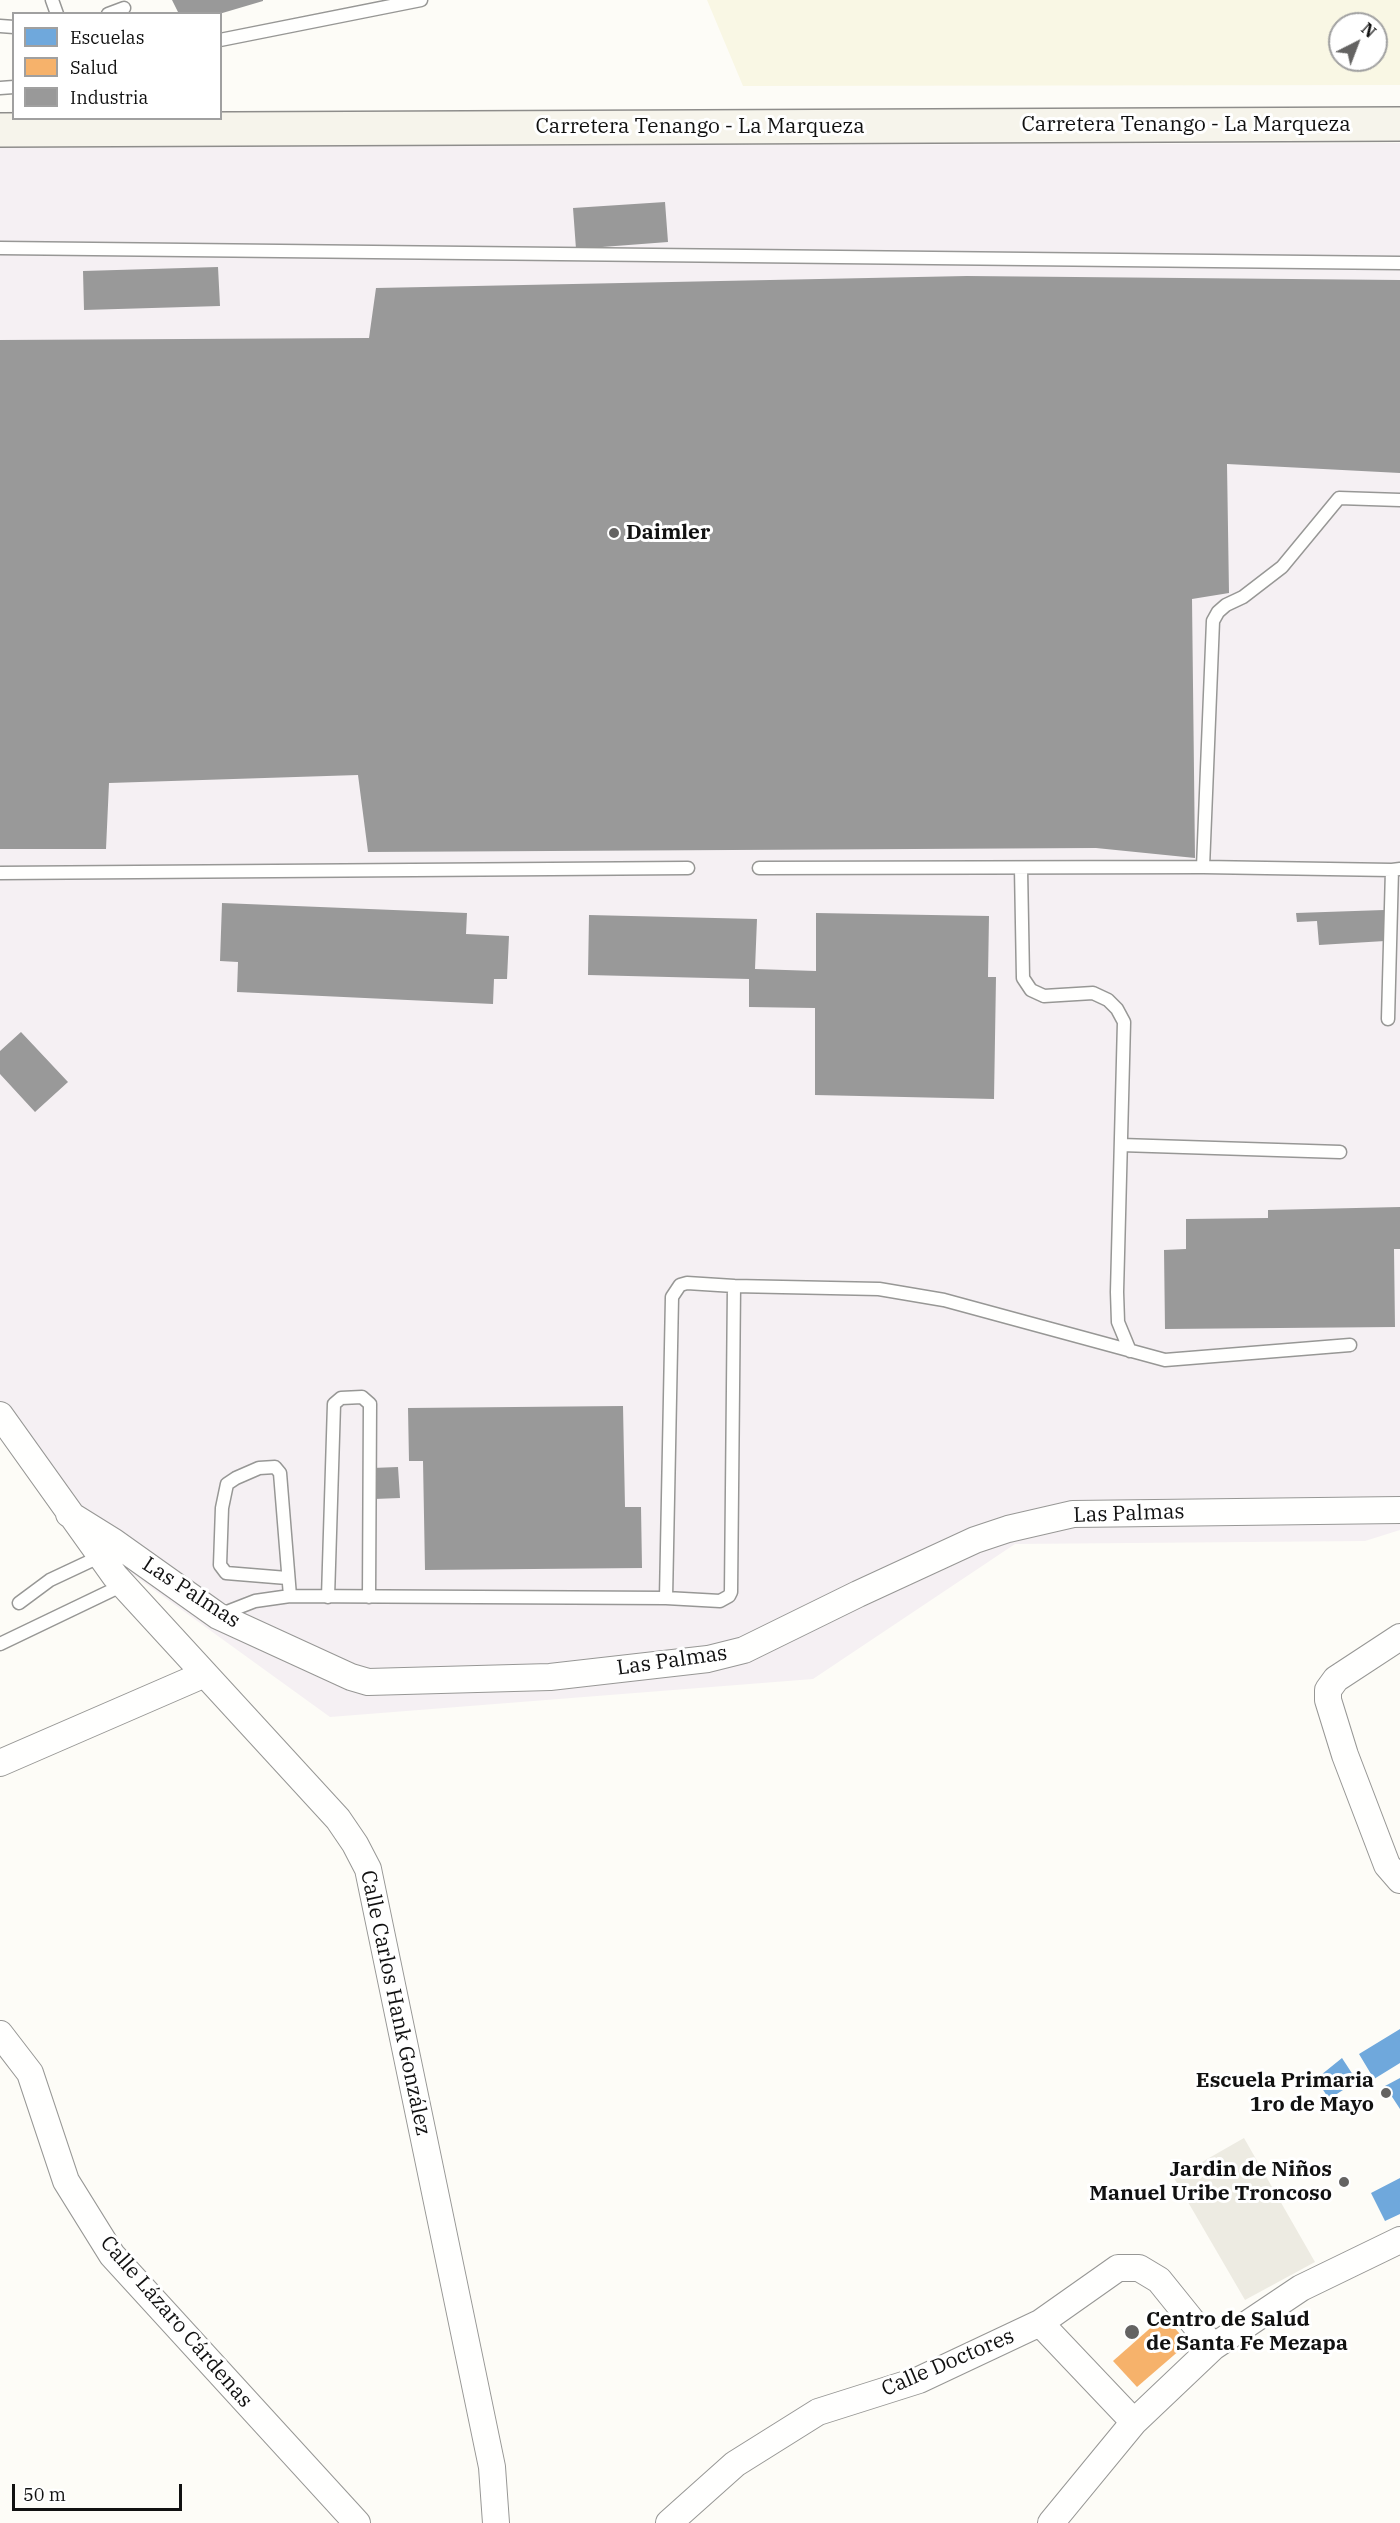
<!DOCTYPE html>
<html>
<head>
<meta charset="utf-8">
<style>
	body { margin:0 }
	#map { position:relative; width:1400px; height:2523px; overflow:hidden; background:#fdfcf7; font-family:"IBM Plex Serif",serif }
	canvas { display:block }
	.legend { position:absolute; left:12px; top:12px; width:210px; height:108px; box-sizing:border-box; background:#fff; border:2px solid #a0a0a0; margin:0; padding:8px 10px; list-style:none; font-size:18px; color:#111 }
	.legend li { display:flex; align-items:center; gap:12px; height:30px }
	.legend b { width:30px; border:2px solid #a0a0a0 }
	.north { position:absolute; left:1328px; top:12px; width:60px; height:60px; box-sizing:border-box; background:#fff; border:2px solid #a0a0a0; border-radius:50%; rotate:42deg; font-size:16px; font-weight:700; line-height:24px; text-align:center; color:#111 }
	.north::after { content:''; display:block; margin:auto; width:21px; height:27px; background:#646362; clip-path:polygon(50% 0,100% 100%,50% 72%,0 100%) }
	.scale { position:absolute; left:12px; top:2484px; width:170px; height:27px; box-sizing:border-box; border:3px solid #111; border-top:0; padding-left:8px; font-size:18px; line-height:21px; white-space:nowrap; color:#111; -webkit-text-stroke:4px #fff; paint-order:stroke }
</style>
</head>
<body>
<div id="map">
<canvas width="1400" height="2523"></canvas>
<ul class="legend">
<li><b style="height:16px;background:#6fa8dc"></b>Escuelas</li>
<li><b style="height:16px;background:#f6b26b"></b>Salud</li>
<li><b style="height:16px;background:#999"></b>Industria</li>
</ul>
<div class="north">N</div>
<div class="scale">50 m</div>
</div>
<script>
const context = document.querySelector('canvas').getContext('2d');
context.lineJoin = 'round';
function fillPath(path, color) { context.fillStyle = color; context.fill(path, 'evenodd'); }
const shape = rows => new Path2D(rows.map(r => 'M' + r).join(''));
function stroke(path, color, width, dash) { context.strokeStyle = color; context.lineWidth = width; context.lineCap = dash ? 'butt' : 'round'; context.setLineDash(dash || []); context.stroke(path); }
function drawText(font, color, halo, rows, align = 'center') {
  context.font = font + ' "IBM Plex Serif",serif'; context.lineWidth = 6; context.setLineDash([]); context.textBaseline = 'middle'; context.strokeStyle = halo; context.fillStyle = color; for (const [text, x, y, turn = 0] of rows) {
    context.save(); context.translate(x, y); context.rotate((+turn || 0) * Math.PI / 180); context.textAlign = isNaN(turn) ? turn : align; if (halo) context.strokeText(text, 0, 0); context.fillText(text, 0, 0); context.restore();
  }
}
fillPath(shape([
	[1400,143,1400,1530,1365,1541,1015,1544,813,1679,330,1717,103,1553,0,1404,0,147]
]), '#f5f0f3');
fillPath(shape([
	[707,0,1400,0,1400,85,743,86],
	[1340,24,1376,24,1376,60,1340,60]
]), '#f9f7e4');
fillPath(shape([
	[1244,2138,1315,2262,1245,2300,1174,2178]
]), '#edebe2');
fillPath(shape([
	[1400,2029,1400,2063,1374,2079,1359,2054],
	[1342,2058,1357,2081,1329,2099,1316,2079],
	[1400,2078,1400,2109,1385,2086],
	[1400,2178,1400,2214,1385,2221,1371,2193]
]), '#6fa8dc');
fillPath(shape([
	[1164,2316,1188,2343,1137,2387,1113,2361]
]), '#f6b26b');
fillPath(shape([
	[172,0,263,0,263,1,219,14,179,14],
	[665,202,668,242,576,249,573,208],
	[218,267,220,306,84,310,83,271],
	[967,276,1400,280,1400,473,1227,464,1229,593,1192,599,1195,858,1096,848,368,852,358,775,109,783,106,849,0,849,0,340,369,338,376,288],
	[222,903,467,913,466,934,509,936,507,979,494,979,493,1004,237,992,238,962,220,961],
	[1384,910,1385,941,1319,945,1317,921,1297,922,1296,913],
	[816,913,989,916,988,977,996,977,994,1099,815,1095,815,1008,749,1007,749,979,588,975,589,915,757,919,755,969,816,971],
	[21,1032,68,1082,35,1112,0,1074,0,1051],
	[1400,1207,1400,1249,1394,1249,1395,1327,1165,1329,1164,1250,1186,1249,1186,1219,1268,1218,1268,1210],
	[623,1406,625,1507,641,1507,642,1568,425,1570,423,1461,409,1461,408,1408],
	[398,1467,400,1498,374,1499,372,1468]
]), '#999');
const service = shape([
	[52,0,57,14],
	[108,14,124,8],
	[0,26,14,27],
	[220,40,421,0],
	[0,88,14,87],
	[0,248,1400,263],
	[1203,867,1213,621,1218,612,1226,605,1243,597,1282,567,1339,498,1400,500],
	[759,868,1203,867,1392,870],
	[1021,868,1023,978,1031,990,1044,996,1093,993,1108,1000,1117,1009,1124,1022,1117,1292,1118,1322,1130,1351],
	[0,873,688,868],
	[1388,1019,1392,870,1400,869],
	[1121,1145,1340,1152],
	[734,1286,879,1289,944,1300,1165,1360,1350,1345],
	[287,1578,226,1573,220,1565,222,1508,227,1484,236,1478,259,1468,275,1467,280,1473,290,1596],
	[328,1597,334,1404,341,1398,362,1397,370,1404,369,1597],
	[19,1603,50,1580,99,1557],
	[219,1615,255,1601,290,1596,666,1598,720,1601,729,1596,731,1592,734,1286,687,1283,680,1285,672,1297,666,1598],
	[0,1644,123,1585]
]);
const minor = shape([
	[0,1415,115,1576,338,1819,355,1844,368,1869,492,2467,496,2523],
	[69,1514,114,1542,218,1616,351,1677,368,1682,550,1677,708,1659,744,1650,858,1594,975,1540,1008,1529,1073,1514,1400,1510],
	[1400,1637,1336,1679,1328,1690,1328,1700,1345,1755,1387,1865,1400,1880],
	[0,1763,205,1674],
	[0,2034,30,2073,66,2181,112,2255,357,2523],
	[1040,2323,1134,2422],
	[669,2523,735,2464,818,2412,919,2380,1040,2323,1118,2268,1139,2268,1159,2280,1213,2347],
	[1051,2523,1134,2422,1213,2347,1301,2288,1400,2240]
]);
const secondary = shape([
	[0,130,1400,124]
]);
stroke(service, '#979795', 15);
stroke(minor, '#979795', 28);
stroke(secondary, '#8e8d8b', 36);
stroke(service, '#fffffe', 12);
stroke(minor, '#fffffe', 26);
stroke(secondary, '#f6f4eb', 33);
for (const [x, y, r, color] of [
	[614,533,6,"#646362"],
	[1386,2093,6,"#646362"],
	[1344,2182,6,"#646362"],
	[1132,2332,8,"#646362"]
]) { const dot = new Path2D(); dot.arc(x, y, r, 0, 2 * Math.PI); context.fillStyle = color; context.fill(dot); stroke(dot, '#fff', 2); }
drawText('21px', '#111', '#fff', [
	["Carretera Tenango - La Marqueza",1186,125],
	["Carretera Tenango - La Marqueza",700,127],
	["Las Palmas",1129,1514,-2],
	["Las Palmas",191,1593,33],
	["Las Palmas",672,1661,-8],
	["Calle Carlos Hank González",395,2003,78],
	["Calle Lázaro Cárdenas",176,2322,49],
	["Calle Doctores",948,2363,-23]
]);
drawText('bold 21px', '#111', '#fff', [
	["Daimler",626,533],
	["Escuela Primaria",1374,2081,"right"],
	["1ro de Mayo",1374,2105,"right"],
	["Jardin de Niños",1332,2170,"right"],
	["Manuel Uribe Troncoso",1332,2194,"right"],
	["Centro de Salud",1146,2320],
	["de Santa Fe Mezapa",1146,2344]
], 'left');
</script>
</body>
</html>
